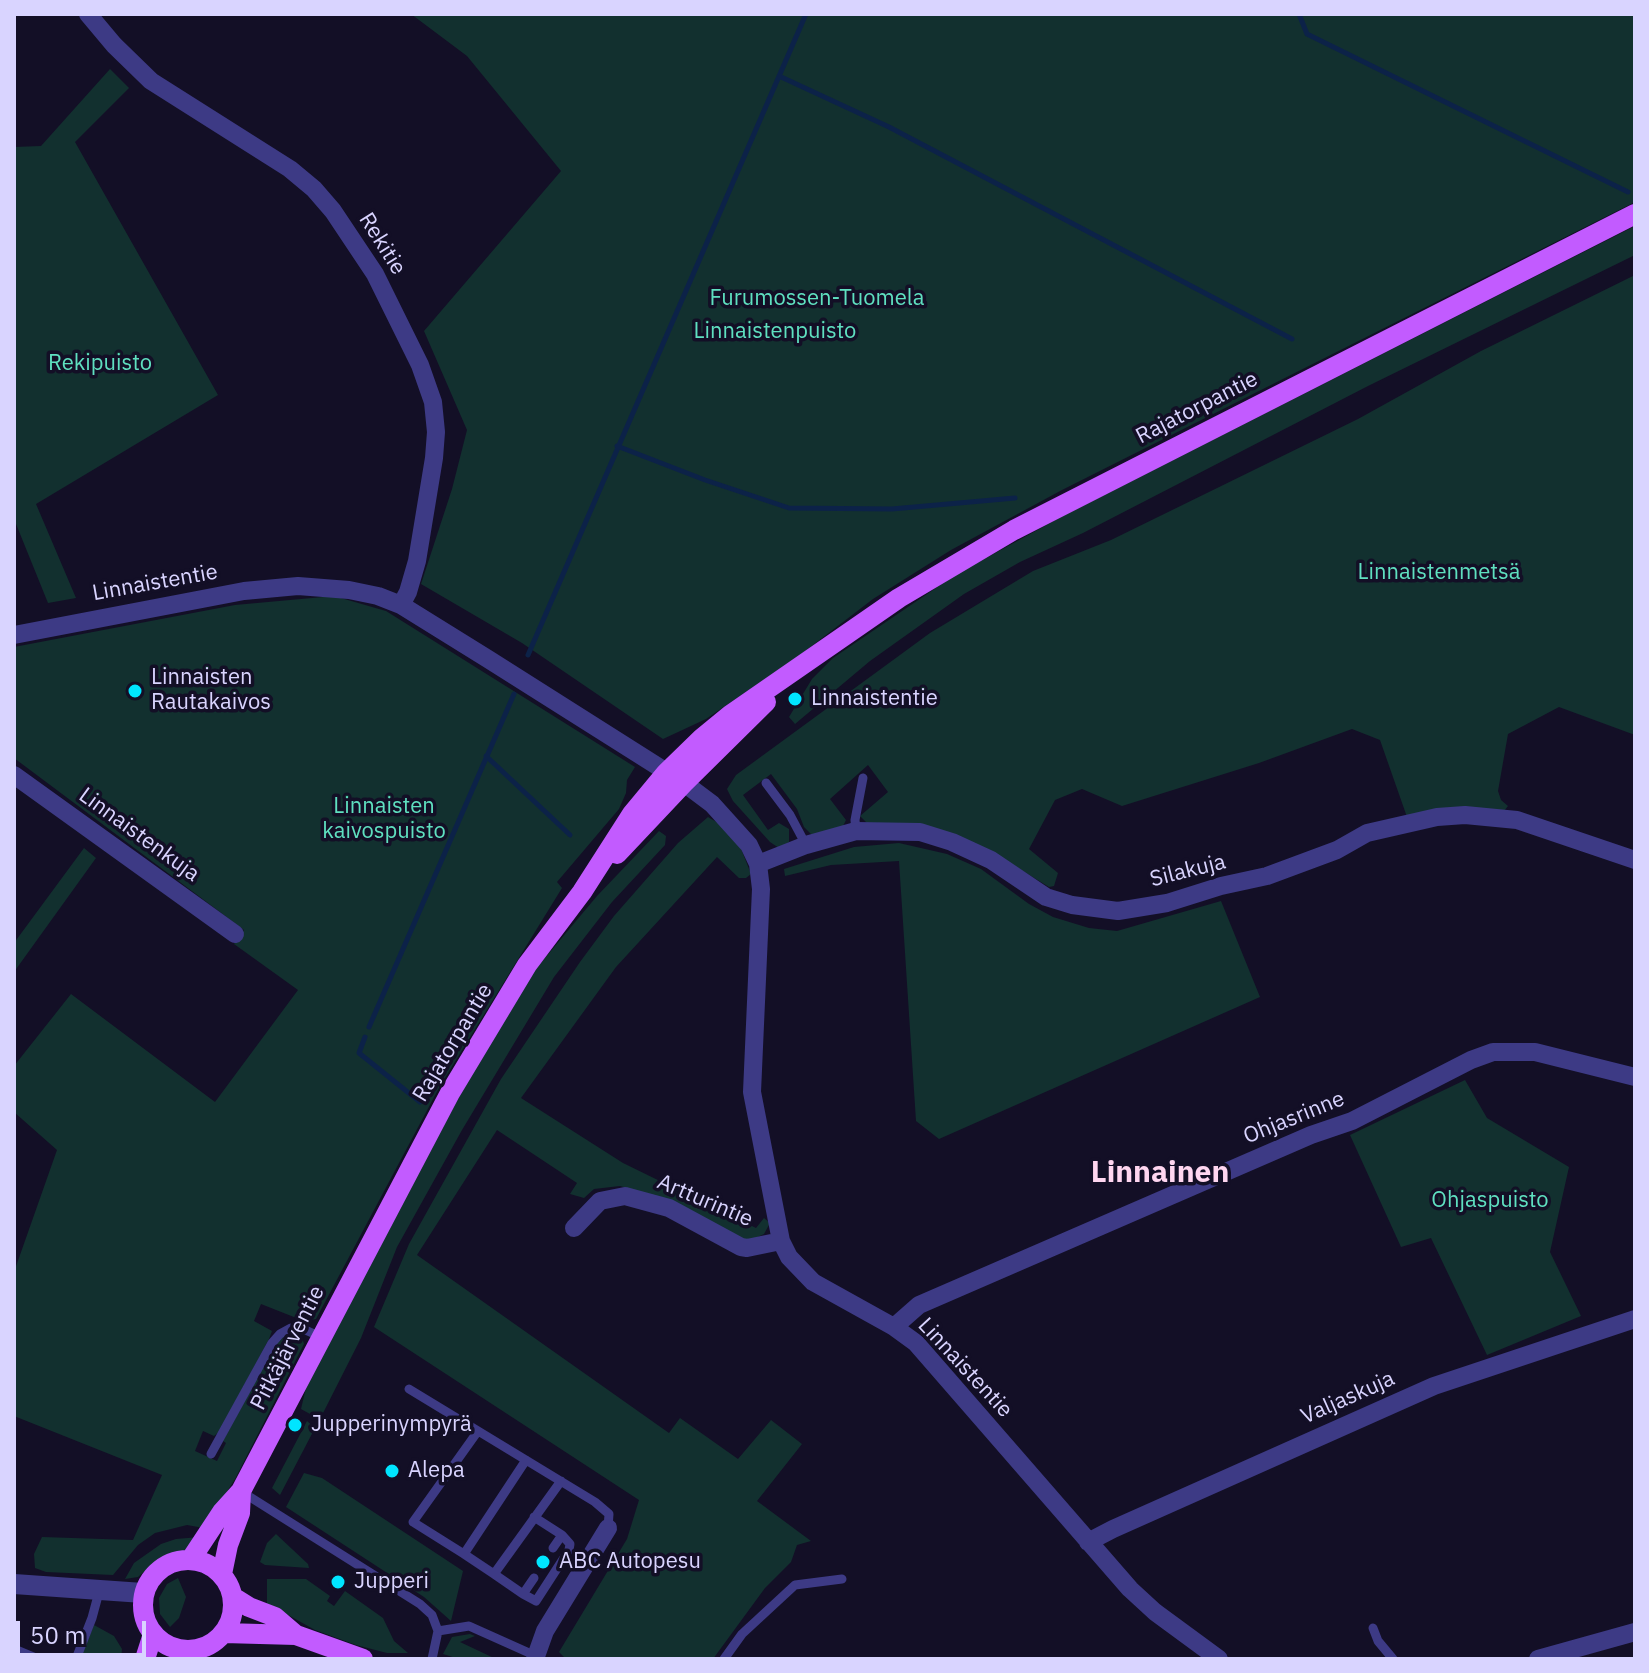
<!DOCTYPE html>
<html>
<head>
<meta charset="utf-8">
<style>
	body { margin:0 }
	#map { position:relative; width:1649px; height:1673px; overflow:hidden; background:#130f26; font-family:"IBM Plex Sans",sans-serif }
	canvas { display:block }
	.frame { position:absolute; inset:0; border:16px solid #d9d4ff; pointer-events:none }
	.scale { position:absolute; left:16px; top:1621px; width:130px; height:36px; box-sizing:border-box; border:4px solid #d9d4ff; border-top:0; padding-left:10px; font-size:24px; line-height:28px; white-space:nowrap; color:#d9d4ff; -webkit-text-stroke:6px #130f26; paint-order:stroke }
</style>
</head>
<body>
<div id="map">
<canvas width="1649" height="1673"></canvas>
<div class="frame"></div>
<div class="scale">50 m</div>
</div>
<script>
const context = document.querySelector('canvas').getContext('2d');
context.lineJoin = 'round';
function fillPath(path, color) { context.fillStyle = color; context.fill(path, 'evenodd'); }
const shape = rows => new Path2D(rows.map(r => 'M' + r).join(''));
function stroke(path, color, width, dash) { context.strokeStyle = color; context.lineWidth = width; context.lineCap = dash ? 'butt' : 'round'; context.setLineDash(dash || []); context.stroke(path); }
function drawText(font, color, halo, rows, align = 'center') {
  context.font = font + ' "IBM Plex Sans",sans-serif'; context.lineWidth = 7; context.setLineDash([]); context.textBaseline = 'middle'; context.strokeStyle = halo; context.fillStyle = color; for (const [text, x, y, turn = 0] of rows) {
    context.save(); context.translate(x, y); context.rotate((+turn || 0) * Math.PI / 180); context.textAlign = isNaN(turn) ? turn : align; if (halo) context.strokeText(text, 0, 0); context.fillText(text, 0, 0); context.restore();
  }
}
fillPath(shape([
	[411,14,1635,14,1635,202,1062,490,951,550,873,599,800,655,706,719,663,739,522,643,421,584,452,489,467,430,424,331,561,171,467,56],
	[110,69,129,88,75,142,218,395,36,504,76,598,48,603,14,519,14,147,41,146],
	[1635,226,1635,255,1368,386,1083,533,1020,562,964,594,870,661,795,724,789,717,812,679,833,658,955,575,1063,516],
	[1635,275,1635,735,1559,707,1508,734,1498,791,1501,800,1508,806,1504,811,1407,817,1380,740,1352,729,1259,763,1122,806,1082,789,1055,800,1029,849,1058,873,1054,886,1049,887,1018,868,867,823,860,816,888,792,868,765,830,799,846,820,843,826,817,834,811,834,804,827,797,809,771,774,743,795,768,830,779,823,789,829,789,842,779,848,770,842,733,801,727,789,736,775,930,633,1033,571,1111,540,1358,419,1481,351],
	[334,596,386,611,635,767,627,780,626,793,619,809,557,882,562,888,440,1086,316,1319,304,1321,261,1304,254,1321,272,1331,269,1339,219,1432,214,1436,203,1431,195,1451,217,1461,226,1443,223,1441,275,1345,286,1335,297,1335,302,1337,304,1344,235,1479,204,1528,187,1525,155,1533,138,1545,113,1575,46,1572,35,1568,34,1554,42,1537,133,1540,162,1475,14,1416,14,1272,57,1150,14,1112,14,1066,71,994,215,1102,298,990,234,944,244,930,14,758,14,647,235,605],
	[708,817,725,827,740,846,751,874,746,878,739,878,717,857,616,967,521,1098,623,1163,756,1228,764,1218,770,1223,764,1234,745,1243,661,1198,620,1186,594,1189,584,1198,570,1194,577,1183,497,1130,417,1255,669,1433,680,1418,738,1459,771,1420,802,1444,757,1501,811,1541,797,1545,791,1562,765,1588,713,1659,566,1659,559,1652,627,1539,639,1500,374,1327,409,1244,501,1079,580,962,614,916,678,843],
	[659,831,666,836,665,845,612,902,554,977,462,1130,397,1247,361,1338,321,1417,319,1419,301,1409,309,1375,478,1062,534,971,597,896],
	[899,843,947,854,981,869,1029,904,1053,917,1089,928,1117,931,1221,901,1260,997,939,1139,916,1121,899,861,831,865,785,876,784,869,854,847],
	[84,848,96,858,14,972,14,943],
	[1465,1080,1487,1118,1569,1167,1550,1252,1581,1316,1487,1355,1431,1238,1401,1247,1350,1135],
	[307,1421,315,1428,280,1495,272,1488],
	[304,1473,322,1478,463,1571,451,1621,424,1597,286,1507],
	[276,1534,308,1564,309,1568,265,1565,260,1562,267,1543],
	[200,1537,184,1551,171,1553,158,1559,138,1577,125,1579,134,1563,161,1544,176,1539],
	[178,1578,186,1597,179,1618,170,1627,160,1614,159,1598,167,1584],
	[267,1579,306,1579,330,1596,327,1601,334,1606,345,1591,383,1618,394,1641,408,1653,387,1653,356,1645,315,1630,281,1611,267,1607],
	[94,1625,114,1636,122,1649,121,1659,80,1659],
	[470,1634,475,1636,460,1642,496,1659,459,1659,443,1654,452,1637]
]), '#12302f');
stroke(shape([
	[1299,14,1307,34,1628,192],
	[779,76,889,127,1292,339],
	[617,446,705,480,789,508,892,509,1015,498],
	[528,655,806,14],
	[486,756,570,835],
	[369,1027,514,694],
	[365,1037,359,1053,420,1102]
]), '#0c2248', 5);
stroke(shape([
	[766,783,790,815,806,845],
	[856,831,855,820,863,778],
	[409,1389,595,1502,609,1514,608,1528],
	[478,1431,413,1522,464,1554,526,1460],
	[211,1454,272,1343,280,1334,291,1328,301,1328,321,1337],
	[242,1492,420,1604,432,1615,438,1631,432,1659],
	[534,1517,562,1535,553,1548],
	[464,1554,494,1574,561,1481],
	[494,1574,523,1594,534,1578],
	[523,1594,536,1601,569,1550,570,1544,562,1535],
	[1373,1628,1378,1641,1393,1659],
	[438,1631,469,1626,536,1656],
	[14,1649,38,1659],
	[76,1659,92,1618,99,1592],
	[724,1659,742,1634,795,1585,842,1579]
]), '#3d3a85', 9);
stroke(shape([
	[88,14,114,45,151,81,290,169,314,189,333,211,375,274,420,365,433,402,436,432,434,458,417,561,408,592,401,605],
	[14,635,244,591,298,586,349,590,378,596,401,605,488,659,684,783,712,804,749,845,758,864,761,889,752,1092,781,1241,789,1257,813,1282,894,1327,916,1343,1130,1589,1155,1612,1219,1659],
	[14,775,235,934],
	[758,864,806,845,856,831,920,832,952,842,991,860,1046,897,1072,905,1118,911,1167,903,1221,886,1267,876,1337,850,1367,833,1437,817,1465,815,1517,820,1635,860],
	[574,1228,600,1201,625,1196,669,1208,741,1247,747,1248,781,1241],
	[894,1327,919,1305,1311,1135,1352,1121,1471,1060,1493,1052,1535,1052,1635,1077],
	[1088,1542,1113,1529,1434,1386,1635,1319],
	[535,1659,545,1631,608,1528],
	[1538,1659,1635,1632]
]), '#3d3a85', 18);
stroke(shape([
	[14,1584,143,1593]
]), '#3d3a85', 20);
stroke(shape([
	[617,854,684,783,766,702],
	[191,1559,222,1512,241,1491,450,1093,527,965,582,892,632,814,666,773,702,738,730,715,899,598,1014,530,1635,214],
	'143 1605a45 45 0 1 1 90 0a45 45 0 1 1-90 0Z',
	[222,1574,228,1545,240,1513,241,1491],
	[233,1597,249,1607,275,1617,296,1635,363,1659],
	[224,1633,296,1635],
	[145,1659,153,1634]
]), '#c25bff', 20);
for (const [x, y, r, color] of [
	[135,691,8,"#00e5ff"],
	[795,699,8,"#00e5ff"],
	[295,1425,8,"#00e5ff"],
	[392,1471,8,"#00e5ff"],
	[543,1562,8,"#00e5ff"],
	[338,1582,8,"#00e5ff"]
]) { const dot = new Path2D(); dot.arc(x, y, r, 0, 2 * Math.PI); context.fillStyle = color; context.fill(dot); stroke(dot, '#130f26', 3); }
drawText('22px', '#d9d4ff', '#130f26', [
	["Rekitie",382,244,58],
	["Rajatorpantie",1197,408,-27],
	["Linnaistentie",155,583,-10],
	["Linnaistenkuja",139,835,36],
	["Silakuja",1188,871,-14],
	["Rajatorpantie",453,1043,-59],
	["Ohjasrinne",1294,1118,-22],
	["Artturintie",705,1201,23],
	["Pitkäjärventie",288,1348,-63],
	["Linnaistentie",965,1368,47],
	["Valjaskuja",1348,1398,-24]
]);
drawText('22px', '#5fe0c0', '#130f26', [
	["Furumossen-Tuomela",817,299],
	["Linnaistenpuisto",775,332],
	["Rekipuisto",100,364],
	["Linnaistenmetsä",1439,573],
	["Linnaisten",384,807],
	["kaivospuisto",384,832],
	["Ohjaspuisto",1490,1201]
]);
drawText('22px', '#d9d4ff', '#130f26', [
	["Linnaisten",151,678],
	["Rautakaivos",151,703],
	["Linnaistentie",811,699],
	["Jupperinympyrä",311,1425],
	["Alepa",408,1471],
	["ABC Autopesu",559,1562],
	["Jupperi",354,1582]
], 'left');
drawText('bold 30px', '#ffd6f0', '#130f26', [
	["Linnainen",1160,1173]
]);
</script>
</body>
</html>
